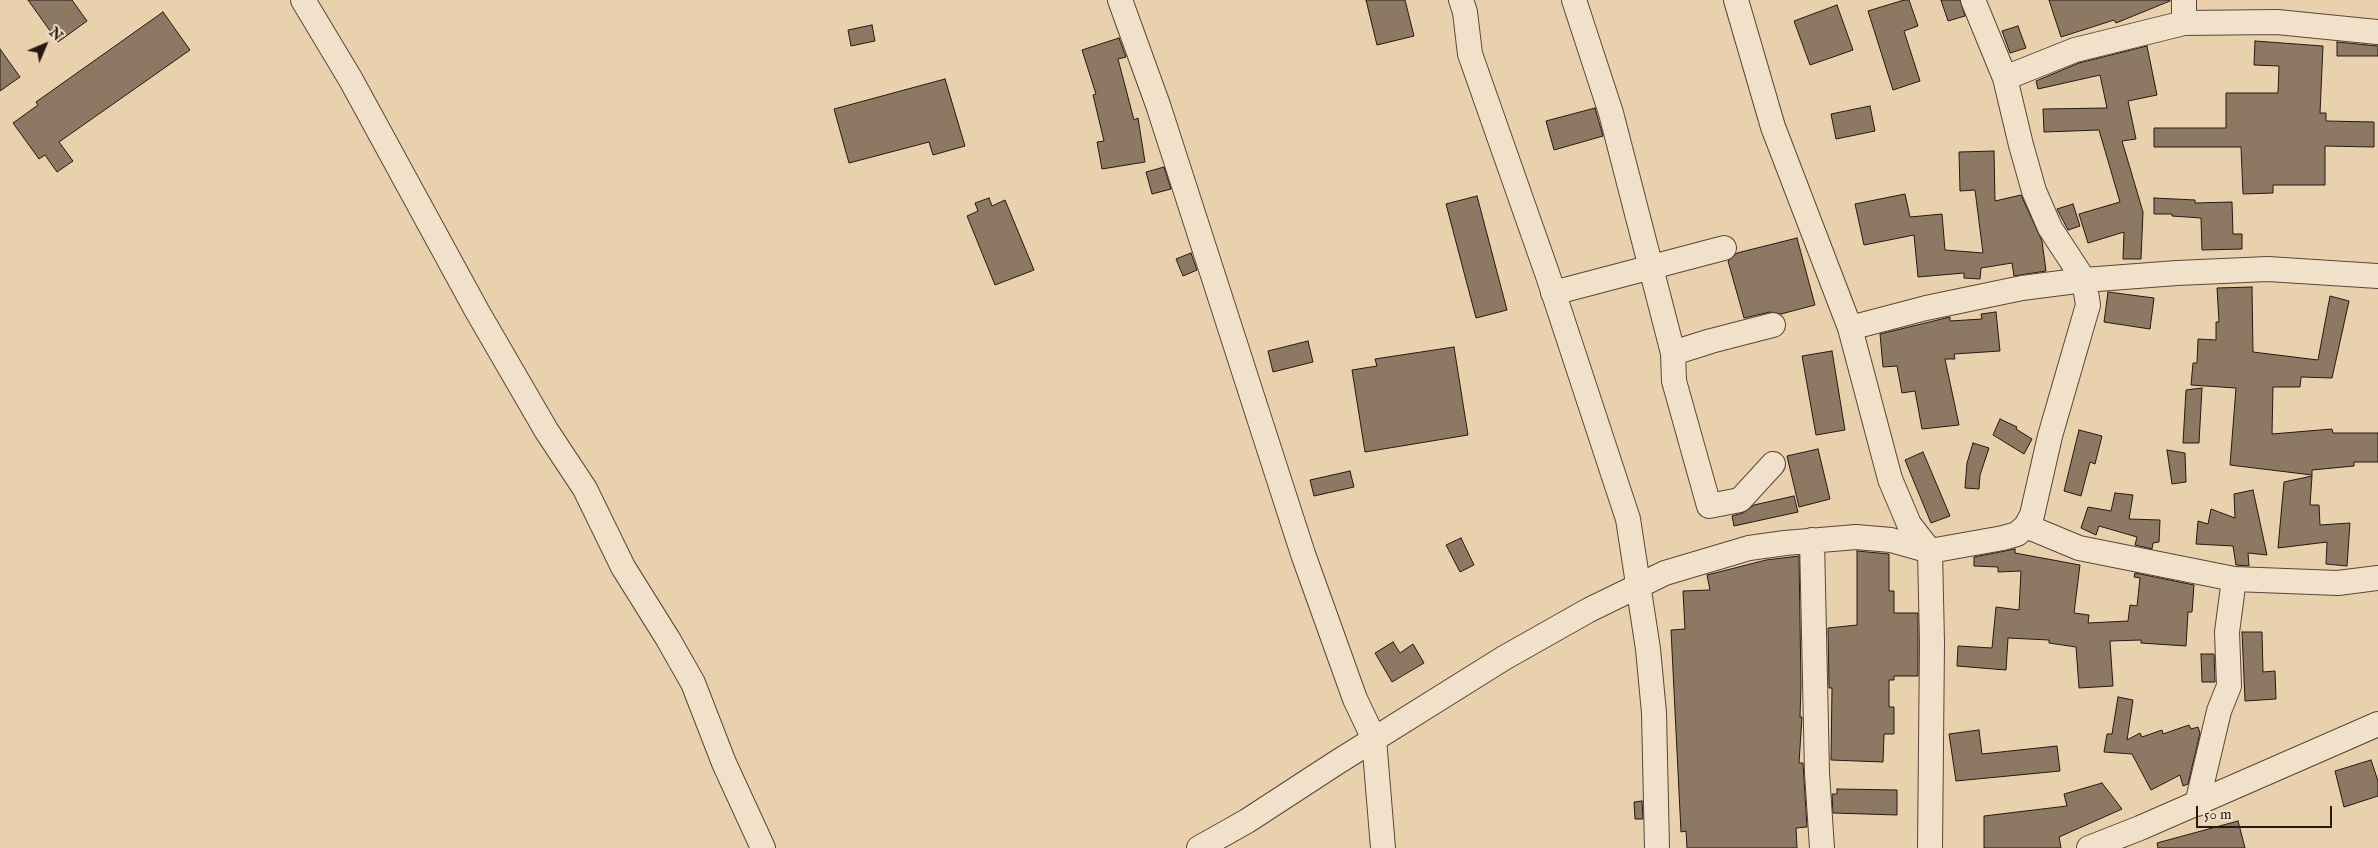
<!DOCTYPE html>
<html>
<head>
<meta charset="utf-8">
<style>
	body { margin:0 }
	#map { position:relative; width:2378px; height:848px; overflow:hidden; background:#e9d1ae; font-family:"IM FELL English",serif }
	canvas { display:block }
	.north { position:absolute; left:20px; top:20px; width:50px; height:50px; -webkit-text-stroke:4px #f1e1ca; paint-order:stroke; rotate:45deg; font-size:14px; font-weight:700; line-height:20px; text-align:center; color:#281812 }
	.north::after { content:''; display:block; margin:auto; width:18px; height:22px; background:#281812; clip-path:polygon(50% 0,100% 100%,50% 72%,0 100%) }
	.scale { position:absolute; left:2196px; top:806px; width:136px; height:22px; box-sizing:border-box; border:2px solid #281812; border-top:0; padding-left:6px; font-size:15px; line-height:18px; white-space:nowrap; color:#281812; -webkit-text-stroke:4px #f1e1ca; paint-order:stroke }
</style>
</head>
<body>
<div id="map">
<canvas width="2378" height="848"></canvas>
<div class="north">N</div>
<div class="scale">50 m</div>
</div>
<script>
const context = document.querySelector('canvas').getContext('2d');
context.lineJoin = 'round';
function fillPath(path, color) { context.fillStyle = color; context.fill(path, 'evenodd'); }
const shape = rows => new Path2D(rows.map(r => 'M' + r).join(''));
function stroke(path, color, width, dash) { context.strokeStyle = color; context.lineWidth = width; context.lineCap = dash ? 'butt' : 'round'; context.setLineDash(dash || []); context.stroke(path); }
const building = shape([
	[28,0,72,0,87,21,58,42,28,0],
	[1366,0,1405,0,1414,36,1377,45,1366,0],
	[1904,0,1909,0,1918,26,1904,31,1920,81,1893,90,1868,11,1904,0],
	[1941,0,1960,0,1965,16,1948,21,1941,0],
	[2049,0,2170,0,2170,1,2116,23,2114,20,2061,37,2049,0],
	[1837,5,1853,50,1810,65,1794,21,1837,5],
	[163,12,190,50,59,142,73,161,57,172,45,155,39,159,13,123,38,105,36,102,163,12],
	[872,25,875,41,851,46,848,30,872,25],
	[2018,26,2026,48,2010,53,2002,31,2018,26],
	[1119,38,1126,57,1118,59,1134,120,1138,118,1145,162,1102,169,1097,142,1104,141,1093,95,1096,94,1082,50,1119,38],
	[2255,41,2323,46,2320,113,2326,113,2326,121,2374,122,2374,147,2325,146,2325,185,2273,185,2273,193,2243,194,2241,147,2154,147,2154,128,2226,128,2226,93,2278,93,2279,66,2254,65,2255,41],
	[2337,42,2378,46,2378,56,2337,56,2337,42],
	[2147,46,2157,95,2128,101,2136,139,2122,141,2143,212,2141,259,2123,259,2124,232,2088,243,2079,214,2120,202,2099,130,2044,132,2043,109,2107,108,2100,75,2038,89,2036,81,2079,63,2147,46],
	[0,49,20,77,0,91,0,49],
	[945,79,965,146,933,155,929,142,849,163,834,109,945,79],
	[1870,106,1875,131,1836,139,1831,114,1870,106],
	[1595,108,1603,136,1554,150,1546,121,1595,108],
	[1994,151,1995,201,2021,195,2042,241,2046,271,2014,276,2012,263,1981,268,1980,279,1964,278,1964,273,1918,277,1914,235,1864,245,1855,204,1905,194,1910,217,1942,214,1945,250,1983,253,1975,190,1960,191,1959,152,1994,151],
	[1164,167,1171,189,1152,194,1146,172,1164,167],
	[1477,196,1507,310,1476,318,1446,204,1477,196],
	[989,198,992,206,1005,200,1034,270,995,285,967,216,978,211,975,203,989,198],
	[2154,198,2195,200,2195,203,2232,202,2233,234,2242,234,2242,249,2202,250,2201,218,2172,216,2172,214,2154,214,2154,198],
	[2073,204,2080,226,2068,230,2057,209,2073,204],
	[1797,238,1815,305,1781,314,1770,312,1744,318,1728,261,1737,253,1797,238],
	[1191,253,1197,270,1183,276,1176,259,1191,253],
	[2252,287,2253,352,2318,360,2330,296,2349,301,2332,378,2301,377,2300,387,2273,387,2272,434,2332,429,2333,433,2378,433,2378,462,2354,462,2354,466,2312,470,2312,475,2230,465,2236,388,2191,385,2193,363,2197,363,2198,339,2216,340,2216,322,2219,322,2217,288,2252,287],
	[2108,292,2154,298,2150,329,2104,322,2108,292],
	[1996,312,2000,351,1954,354,1955,359,1945,359,1959,425,1922,429,1915,391,1902,393,1897,366,1883,367,1880,334,1950,317,1950,321,1982,319,1981,314,1996,312],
	[1308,341,1313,362,1273,372,1268,351,1308,341],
	[1454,347,1468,435,1365,452,1352,370,1377,366,1375,359,1454,347],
	[1832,351,1845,430,1816,435,1802,356,1832,351],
	[2202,388,2199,443,2183,443,2186,390,2202,388],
	[2000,419,2017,427,2016,429,2032,439,2024,454,1993,435,2000,419],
	[2079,430,2102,436,2095,464,2090,462,2081,496,2064,491,2079,430],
	[1973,443,1989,448,1980,475,1979,489,1965,488,1967,463,1973,443],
	[1818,449,1830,499,1799,507,1787,456,1818,449],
	[2167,450,2185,453,2186,482,2172,484,2167,450],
	[1923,452,1950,516,1931,523,1905,460,1923,452],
	[1350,471,1354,487,1314,496,1310,480,1350,471],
	[2312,476,2310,505,2319,505,2320,525,2350,523,2347,566,2326,564,2327,542,2278,548,2284,482,2312,476],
	[2253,490,2267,555,2248,553,2249,566,2236,565,2233,546,2196,544,2198,521,2208,524,2211,509,2235,518,2234,494,2253,490],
	[2115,493,2133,495,2129,519,2160,520,2159,542,2153,543,2152,549,2135,545,2137,537,2099,526,2096,535,2081,528,2088,507,2111,511,2115,493],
	[1794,496,1798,512,1734,526,1732,516,1743,513,1754,505,1794,496],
	[1461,538,1474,565,1460,572,1446,545,1461,538],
	[2015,549,2015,553,2080,565,2074,613,2089,615,2088,623,2128,621,2130,605,2137,606,2140,578,2134,577,2135,573,2194,585,2192,612,2188,612,2186,646,2141,643,2141,640,2110,641,2113,686,2079,688,2076,647,2049,643,2049,640,2008,638,2006,670,1957,666,1958,646,1992,648,1996,607,2019,610,2021,571,1998,572,1998,567,1974,566,1974,557,2015,549],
	[1857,551,1889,554,1889,591,1894,591,1894,613,1918,613,1918,676,1894,676,1894,680,1889,680,1889,707,1894,707,1894,734,1884,734,1883,762,1831,760,1832,688,1829,688,1829,686,1828,628,1857,625,1857,551],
	[1799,556,1801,686,1800,717,1802,717,1799,763,1803,763,1807,827,1796,828,1797,848,1687,848,1686,831,1681,832,1671,630,1685,629,1683,591,1710,590,1707,575,1766,560,1799,556],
	[2242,632,2262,632,2263,672,2275,671,2276,699,2245,701,2242,632],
	[1393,642,1400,653,1413,644,1424,663,1392,682,1375,653,1393,642],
	[2201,654,2214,654,2215,682,2202,682,2201,654],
	[2118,697,2133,700,2127,740,2140,733,2142,737,2162,730,2163,734,2189,725,2191,729,2198,727,2200,733,2188,784,2183,786,2180,775,2151,790,2132,754,2104,752,2107,734,2112,734,2118,697],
	[1979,730,1982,754,2057,746,2060,771,1956,781,1949,734,1979,730],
	[2371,760,2378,781,2378,796,2344,807,2335,771,2371,760],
	[2102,783,2122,809,2059,837,2061,848,1984,848,1984,816,2067,806,2064,794,2102,783],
	[1837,789,1897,790,1897,815,1833,813,1832,794,1837,794,1837,789],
	[1642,801,1643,819,1635,819,1634,802,1642,801],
	[2238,821,2245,848,2158,848,2157,843,2238,821]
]);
fillPath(building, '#8c7863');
stroke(building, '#281812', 1);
const minor = shape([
	[303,0,351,80,477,311,546,430,585,489,623,567,668,639,693,683,724,763,763,848],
	[1120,0,1158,105,1303,554,1355,699,1374,739,1383,848],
	[1461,0,1465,12,1470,54,1547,273,1628,519,1648,649,1654,713,1657,848],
	[1574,0,1611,113,1673,353,1674,381,1709,506,1740,500,1773,464],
	[1736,0,1773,127,1850,328,1890,479,1909,524,1930,551,1932,643,1930,848],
	[2184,0,2184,23],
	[2005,78,2075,50,2184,23,2277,22,2378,32],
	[1553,293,1724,248],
	[1850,328,1926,308,2022,288,2084,280,2177,273,2268,269,2378,276],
	[1673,353,1711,341,1773,325],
	[2026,526,2079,548,2234,579,2338,583,2378,578],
	[1812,540,1817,773,1822,848],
	[2197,804,2219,711,2229,686,2227,632,2234,579],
	[1199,848,1247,821,1336,763,1504,658,1589,610,1665,573,1749,548,1785,543,1856,537,1891,540,1930,551,2003,538,2017,534,2026,526,2032,515,2050,436,2088,305,2084,280,2050,228,2034,191,2021,145,2005,78,1973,0],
	[2089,848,2140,828,2378,724]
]);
stroke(minor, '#584639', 26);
stroke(minor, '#f1e1ca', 24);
</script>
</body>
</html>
